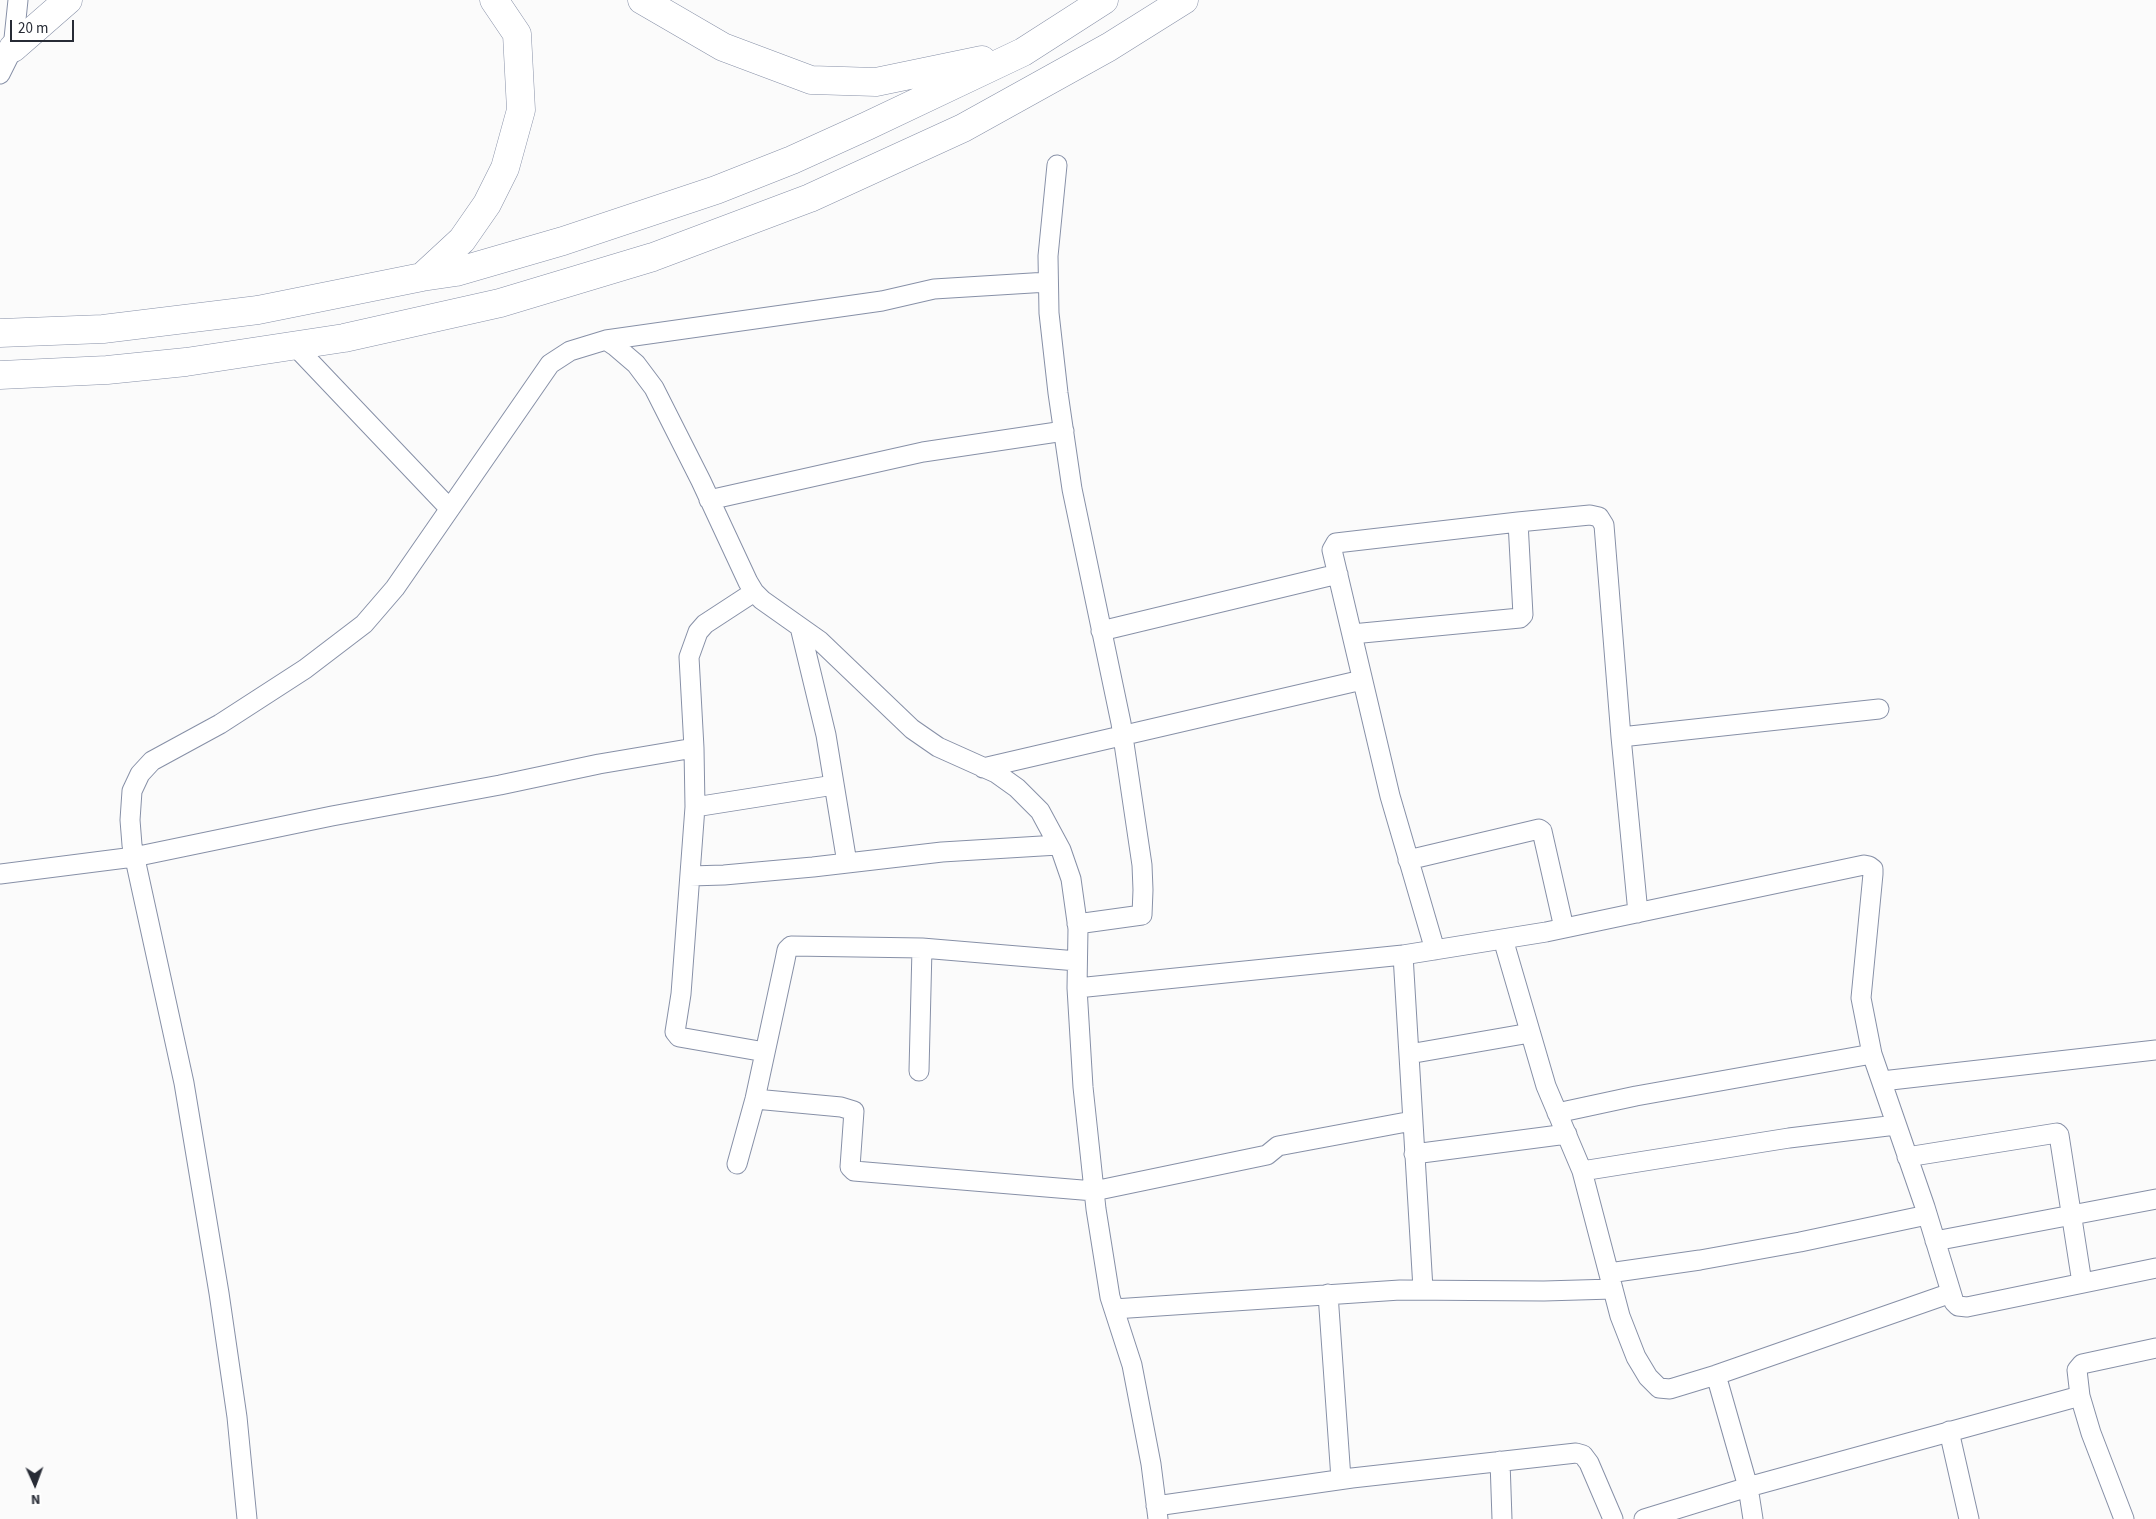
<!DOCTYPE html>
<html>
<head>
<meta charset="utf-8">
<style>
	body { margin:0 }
	#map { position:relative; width:2156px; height:1519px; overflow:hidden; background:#fbfbfb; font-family:"Source Sans 3",sans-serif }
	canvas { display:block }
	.north { position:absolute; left:10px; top:1459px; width:50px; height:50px; -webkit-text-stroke:4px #fff; paint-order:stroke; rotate:178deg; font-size:14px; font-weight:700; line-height:20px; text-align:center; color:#272b35 }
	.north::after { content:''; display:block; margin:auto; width:18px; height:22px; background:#272b35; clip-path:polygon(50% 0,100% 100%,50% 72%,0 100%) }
	.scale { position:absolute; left:10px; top:20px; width:64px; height:22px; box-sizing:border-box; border:2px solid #272b35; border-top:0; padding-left:6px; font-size:15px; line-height:18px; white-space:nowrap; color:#272b35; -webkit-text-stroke:4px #fff; paint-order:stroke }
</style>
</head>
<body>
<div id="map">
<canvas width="2156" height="1519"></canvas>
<div class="north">N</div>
<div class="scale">20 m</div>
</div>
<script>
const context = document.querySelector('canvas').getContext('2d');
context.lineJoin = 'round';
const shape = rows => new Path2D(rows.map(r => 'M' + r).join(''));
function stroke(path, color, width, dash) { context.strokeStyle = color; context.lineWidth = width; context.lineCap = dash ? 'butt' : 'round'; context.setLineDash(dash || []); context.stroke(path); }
const street = shape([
	[0,74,13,48,18,0],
	[1057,165,1048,256,1049,313,1058,393,1072,489,1121,723,1142,865,1143,890,1142,915,1077,924],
	[606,340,615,346,636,364,654,388,701,481,748,582,754,592,762,600,820,641,912,729,938,747,996,773,1017,788,1040,811,1061,850,1071,879,1078,929,1077,988,1083,1087,1096,1209,1110,1297,1132,1365,1151,1464,1158,1519],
	[295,346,449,508],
	[709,500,923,452,1064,431],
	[754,592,705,624,698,632,689,657,694,748,695,807,681,994,675,1032,679,1037,765,1052],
	[800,627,826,735,847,863],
	[1101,631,1338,574],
	[1352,634,1520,618,1523,615,1518,522],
	[1621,737,1879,709],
	[983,768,1362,680],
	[695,807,834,785],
	[1408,860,1539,829,1542,831,1564,928],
	[0,874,134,857,332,816,500,785,599,764,694,748],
	[690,876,724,875,813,867,942,852,1058,845],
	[1503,939,1546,1086,1582,1171,1620,1316,1636,1357,1648,1377,1659,1388,1670,1389,1716,1375,1951,1293],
	[1435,950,1390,796,1332,550,1336,543,1518,522,1590,515,1599,517,1604,525,1621,737,1638,913],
	[1403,955,1423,1289],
	[1077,988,1403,955,1546,932,1864,865,1869,866,1873,869,1873,874,1861,998,1872,1054,1925,1207,1954,1302,1958,1306,1967,1307,2156,1268],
	[1409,1054,1530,1033],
	[919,1071,922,948],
	[1882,1081,2156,1050],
	[755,1099,841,1107,854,1111,850,1167,854,1171,1094,1191,1267,1155,1278,1146,1412,1121],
	[1557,1113,1636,1096,1872,1054],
	[1414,1154,1567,1134],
	[1907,1157,2057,1133,2059,1135,2082,1283],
	[737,1164,755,1099,785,960,787,950,791,946,922,948,1077,961],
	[1582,1171,1789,1138,1896,1125],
	[1935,1241,2156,1199],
	[1609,1273,1700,1260,1800,1242,1927,1215],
	[1328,1294,1341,1479],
	[1114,1309,1400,1290,1544,1291,1613,1289],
	[1716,1375,1748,1487,1753,1519],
	[1949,1431,1969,1519],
	[1500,1461,1502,1519],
	[1156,1506,1352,1478,1576,1453,1583,1455,1589,1463,1613,1519],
	[247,1519,237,1417,219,1293,184,1083,132,845,130,820,132,791,140,774,152,761,220,724,305,669,364,624,395,588,550,364,570,351,606,340,882,301,934,289,1048,282],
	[1644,1519,1748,1487,2080,1396],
	[2124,1519,2091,1433,2080,1396,2077,1370,2082,1364,2156,1348]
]);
const primary = shape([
	[642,0,723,47,811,80,876,82,982,60],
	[13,48,68,0],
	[422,277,462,240,487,204,505,168,521,110,517,34,494,0],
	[0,333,103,329,258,310,422,277,456,272,563,241,716,190,792,160,867,126,1023,52,1104,0],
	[0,375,107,370,186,362,344,338,500,303,653,257,810,198,963,128,1109,47,1184,0]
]);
stroke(street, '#8790a7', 21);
stroke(primary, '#8790a7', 29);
stroke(street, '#fff', 19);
stroke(primary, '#fff', 28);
</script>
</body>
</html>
